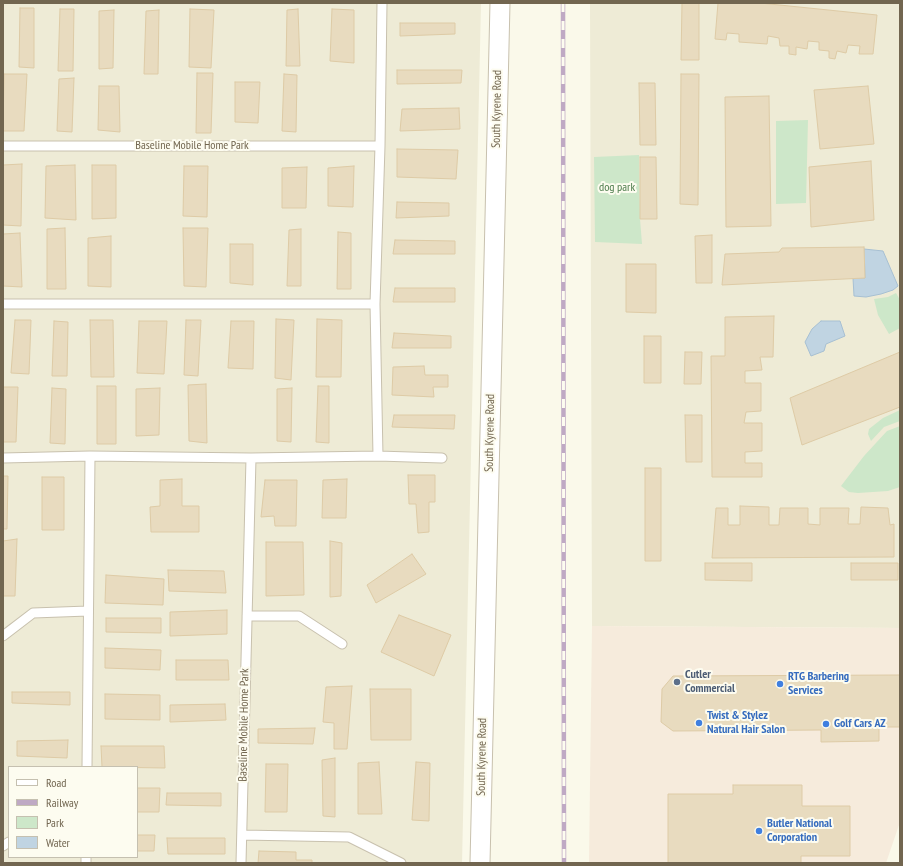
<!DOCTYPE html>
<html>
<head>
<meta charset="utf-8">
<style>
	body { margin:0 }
	#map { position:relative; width:903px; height:866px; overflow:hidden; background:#faf9ea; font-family:"PT Sans Narrow",sans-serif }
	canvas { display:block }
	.frame { position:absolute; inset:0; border:4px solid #726650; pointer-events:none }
	.legend { position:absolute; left:8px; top:766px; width:130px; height:92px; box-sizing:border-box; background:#fdfcf0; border:1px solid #c5c0b0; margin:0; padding:5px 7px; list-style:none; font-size:12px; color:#726650 }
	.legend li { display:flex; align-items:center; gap:8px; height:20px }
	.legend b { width:20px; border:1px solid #c5c0b0 }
</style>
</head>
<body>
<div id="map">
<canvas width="903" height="866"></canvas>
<div class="frame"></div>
<ul class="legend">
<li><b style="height:5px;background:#fff"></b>Road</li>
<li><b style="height:5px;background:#bfa9c4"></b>Railway</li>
<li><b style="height:11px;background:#cde7c9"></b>Park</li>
<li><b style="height:11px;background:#c0d4e2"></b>Water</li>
</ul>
</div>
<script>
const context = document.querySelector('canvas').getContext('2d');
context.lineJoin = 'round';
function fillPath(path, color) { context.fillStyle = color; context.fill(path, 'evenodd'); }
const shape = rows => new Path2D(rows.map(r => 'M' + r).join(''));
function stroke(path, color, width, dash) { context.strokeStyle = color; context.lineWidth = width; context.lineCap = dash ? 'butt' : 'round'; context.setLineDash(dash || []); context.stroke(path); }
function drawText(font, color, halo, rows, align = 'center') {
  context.font = font + ' "PT Sans Narrow",sans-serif'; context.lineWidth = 4; context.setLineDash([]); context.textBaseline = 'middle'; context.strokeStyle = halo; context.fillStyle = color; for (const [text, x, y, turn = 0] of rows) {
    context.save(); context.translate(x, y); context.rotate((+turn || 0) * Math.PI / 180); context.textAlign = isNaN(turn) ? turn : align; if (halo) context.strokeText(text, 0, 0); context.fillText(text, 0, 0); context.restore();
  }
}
fillPath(shape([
	[3,3,481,3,462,863,3,863],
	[9,767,137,767,137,857,9,857],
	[590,3,900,3,900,628,592,626]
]), '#eeebd6');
fillPath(shape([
	[592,626,900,628,900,822,886,863,589,863]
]), '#f6ebdc');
fillPath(shape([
	[808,120,806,203,776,204,776,121],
	[639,155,640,219,642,244,595,242,594,157],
	[896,293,900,300,900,328,889,334,878,315,874,299,888,297],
	[900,410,900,421,884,427,871,441,868,434,869,429,883,418],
	[900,426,900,487,888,491,858,493,849,492,841,486,864,456,887,431]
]), '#cde7c9');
const water = shape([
	[864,249,883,251,898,286,893,290,881,294,866,297,854,296,853,278,865,278,864,249],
	[821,321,840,321,845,336,826,344,824,351,811,356,805,342,812,329,821,321]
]);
fillPath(water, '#c0d4e2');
stroke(water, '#a7c0d3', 1);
const building = shape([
	[682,3,699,3,699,60,681,60,682,3],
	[718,3,760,3,877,15,873,54,859,54,860,46,848,45,846,53,837,51,835,59,829,58,829,51,819,50,819,42,808,41,807,49,796,47,796,55,789,54,789,46,780,46,779,38,768,36,767,44,739,42,739,34,727,33,726,40,715,39,718,3],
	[20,8,34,8,34,68,19,67,20,8],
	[60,9,74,9,73,71,58,71,60,9],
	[190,9,214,10,211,68,189,67,190,9],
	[298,9,300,66,286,66,287,10,298,9],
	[332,9,354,10,354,63,330,61,332,9],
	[114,10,113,68,99,69,99,11,114,10],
	[159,10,158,74,144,74,146,11,159,10],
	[400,23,455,23,455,34,400,36,400,23],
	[397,70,462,70,461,83,397,84,397,70],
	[197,73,213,73,211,133,196,133,197,73],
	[4,74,27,74,24,131,3,131,4,74],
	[284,74,297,75,296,132,282,131,284,74],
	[681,74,699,74,698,205,680,204,681,74],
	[74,78,72,132,57,131,59,79,74,78],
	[235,82,260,82,258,123,235,122,235,82],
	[639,83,655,83,656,145,640,145,639,83],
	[99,86,119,86,120,132,98,130,99,86],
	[868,86,874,144,820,149,814,90,868,86],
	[769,96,771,226,726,227,725,97,769,96],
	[459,108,460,129,400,131,402,109,459,108],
	[397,149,458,150,456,179,397,177,397,149],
	[640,157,656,157,657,219,640,219,640,157],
	[871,161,874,220,811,227,809,167,871,161],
	[22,164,21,226,3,225,3,165,22,164],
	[75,165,76,220,45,218,46,166,75,165],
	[92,165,116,165,116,218,92,219,92,165],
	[184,166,208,166,207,217,183,216,184,166],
	[354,166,353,207,328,206,328,168,354,166],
	[307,167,306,208,282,208,282,168,307,167],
	[397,202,449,203,449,216,396,218,397,202],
	[65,228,66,289,47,289,47,229,65,228],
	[183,228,208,228,206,287,184,286,183,228],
	[301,229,301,286,287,286,289,230,301,229],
	[338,232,351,233,351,289,337,289,338,232],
	[20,233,22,287,3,286,3,234,20,233],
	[712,235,712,283,696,283,695,236,712,235],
	[111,236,111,287,88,286,88,238,111,236],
	[395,240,455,241,455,254,393,254,395,240],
	[230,244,253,244,253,285,230,283,230,244],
	[864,247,865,278,722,285,725,254,779,252,782,248,864,247],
	[626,264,656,264,656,313,626,312,626,264],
	[395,288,455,288,455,302,393,302,395,288],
	[774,316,773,357,760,357,762,370,745,371,745,383,761,383,761,411,746,412,744,423,762,423,762,451,745,452,745,463,762,463,762,477,712,477,711,356,725,356,725,317,774,316],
	[276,319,294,320,291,380,275,378,276,319],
	[317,319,342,320,341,377,316,377,317,319],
	[15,320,31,320,29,374,11,373,15,320],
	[90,320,113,320,114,377,91,377,90,320],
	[186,320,201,320,198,376,184,375,186,320],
	[54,321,68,322,67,376,52,376,54,321],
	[139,321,167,321,164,374,137,373,139,321],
	[231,321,254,321,253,369,228,368,231,321],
	[394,333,451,336,451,348,392,348,394,333],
	[644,336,661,336,661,383,644,383,644,336],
	[685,352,702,352,701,384,684,384,685,352],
	[900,352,900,407,802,445,790,398,900,352],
	[424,366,425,375,448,375,448,387,433,387,434,397,392,395,393,367,424,366],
	[206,384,207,443,189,441,188,385,206,384],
	[97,386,116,386,116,444,97,444,97,386],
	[318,386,329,386,329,443,316,442,318,386],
	[3,387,18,387,16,442,3,442,3,387],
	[52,388,66,389,65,444,50,443,52,388],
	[160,388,159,435,136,436,136,389,160,388],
	[292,388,291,442,277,441,277,389,292,388],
	[394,415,455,415,454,429,392,427,394,415],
	[685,415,702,415,702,462,686,462,685,415],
	[645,468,661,468,661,561,645,561,645,468],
	[408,475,435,475,435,502,429,502,429,532,418,533,416,504,409,504,408,475],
	[3,476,8,476,7,529,3,529,3,476],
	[42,477,64,477,64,530,42,530,42,477],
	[182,479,182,506,199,506,199,532,151,532,150,507,160,506,160,480,182,479],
	[347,479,346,518,322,518,323,480,347,479],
	[265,480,297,480,296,526,275,526,274,516,261,517,265,480],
	[740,506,769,507,769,525,779,525,780,508,808,508,808,524,820,525,820,508,849,508,848,524,860,524,861,507,888,508,890,525,894,524,894,557,712,558,716,508,728,508,728,525,740,525,740,506],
	[17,539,15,596,3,596,3,541,17,539],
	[330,541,342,543,341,596,330,597,330,541],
	[266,542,303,542,304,595,266,596,266,542],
	[412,554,426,574,376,603,367,585,412,554],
	[705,563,752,563,752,581,705,580,705,563],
	[851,563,898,563,898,580,851,580,851,563],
	[168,570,224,571,226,593,169,591,168,570],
	[106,575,164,579,163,605,105,603,106,575],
	[227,610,227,634,170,636,170,612,227,610],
	[399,615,451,635,434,676,381,652,399,615],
	[106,618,161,618,161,633,106,632,106,618],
	[105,648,161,650,160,670,105,668,105,648],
	[176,660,228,660,229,680,176,680,176,660],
	[900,675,900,727,879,727,879,741,821,742,821,730,673,731,661,722,662,689,673,676,900,675],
	[352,686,347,749,334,749,334,723,323,722,326,687,352,686],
	[370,689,411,689,411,740,371,740,370,689],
	[12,692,70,692,70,705,12,703,12,692],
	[105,694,160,695,160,720,105,719,105,694],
	[225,704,226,720,170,722,170,705,225,704],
	[315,728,313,744,258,743,258,729,315,728],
	[68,740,67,758,17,756,17,741,68,740],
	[101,746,164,746,165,768,102,767,101,746],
	[335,758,335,817,323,816,322,760,335,758],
	[379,762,382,814,358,814,358,763,379,762],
	[416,762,430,763,429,821,412,820,416,762],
	[266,764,288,764,287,812,265,812,266,764],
	[733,785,802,785,802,806,850,806,850,856,801,856,801,863,668,863,668,794,733,794,733,785],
	[137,788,160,788,159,812,137,812,137,788],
	[167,793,221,793,221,806,166,805,167,793],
	[137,835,155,835,154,851,137,851,137,835],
	[167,838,225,838,225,854,168,854,167,838],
	[259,851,296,852,296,860,312,860,312,863,258,863,259,851]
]);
fillPath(building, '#e8dbbf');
stroke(building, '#decba6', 1);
const service = shape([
	[3,146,380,146],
	[3,304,375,304],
	[378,456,375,304,380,146,382,3],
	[3,458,90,456,251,458,378,456,442,458],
	[247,616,299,616,342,644],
	[3,636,33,613,88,611],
	[87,767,90,456],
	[242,835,349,837,401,863],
	[3,846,9,842],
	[86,863,86,857],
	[241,863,251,458]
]);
const minor = shape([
	[480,863,500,3]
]);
stroke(service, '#c8c1ae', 11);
stroke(minor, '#c8c1ae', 21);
stroke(service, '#fff', 9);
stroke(minor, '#fff', 19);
const rail = shape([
	[563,3,564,863]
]);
stroke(rail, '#bfa9c4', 4.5);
stroke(rail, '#fdfcf0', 3, [9]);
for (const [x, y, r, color] of [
	[677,682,4,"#5c6f8a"],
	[780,684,4,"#3f7fe0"],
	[699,723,4,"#3f7fe0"],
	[826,724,4,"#3f7fe0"],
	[759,831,4,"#3f7fe0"]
]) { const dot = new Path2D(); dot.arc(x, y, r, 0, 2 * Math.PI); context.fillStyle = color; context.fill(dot); stroke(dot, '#fdfcf0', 1.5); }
drawText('12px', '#726650', '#fdfcf0', [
	["South Kyrene Road",497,109,-89],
	["Baseline Mobile Home Park",192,146],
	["South Kyrene Road",490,433,-89],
	["Baseline Mobile Home Park",244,725,-89],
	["South Kyrene Road",482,757,-89]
]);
drawText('12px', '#4d7c4c', '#fdfcf0', [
	["dog park",617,188]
]);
drawText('bold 12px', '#4e5e75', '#fdfcf0', [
	["Cutler",685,675],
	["Commercial",685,689]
], 'left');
drawText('bold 12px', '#366cbe', '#fdfcf0', [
	["RTG Barbering",788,677],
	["Services",788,691],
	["Twist & Stylez",707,716],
	["Natural Hair Salon",707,730],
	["Golf Cars AZ",834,724],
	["Butler National",767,824],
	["Corporation",767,838]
], 'left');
</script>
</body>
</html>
